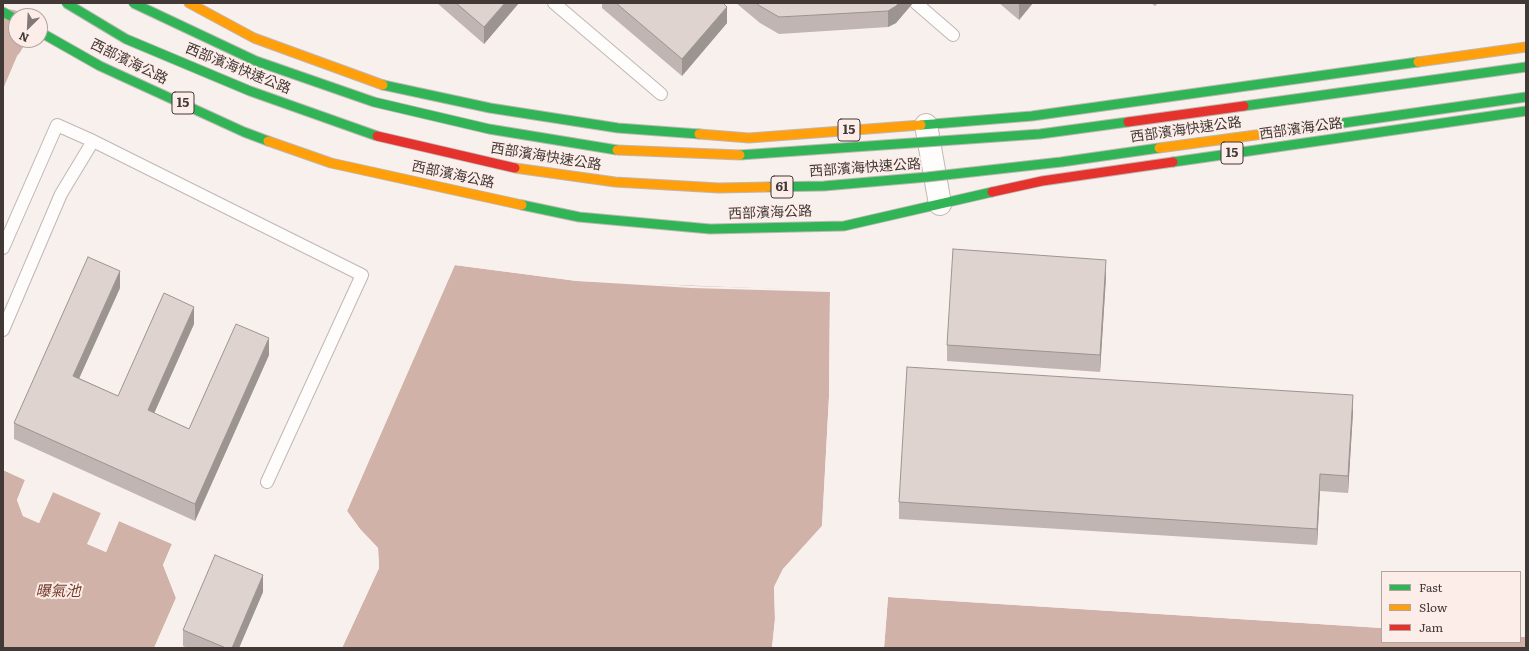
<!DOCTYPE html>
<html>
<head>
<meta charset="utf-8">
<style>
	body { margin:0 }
	#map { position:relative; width:1529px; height:651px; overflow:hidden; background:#f8f0ed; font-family:Literata,serif }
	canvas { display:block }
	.frame { position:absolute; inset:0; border:4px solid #423936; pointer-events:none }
	.legend { position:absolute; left:1381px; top:571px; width:140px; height:72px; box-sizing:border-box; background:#fcede9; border:1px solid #b2a5a1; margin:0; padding:5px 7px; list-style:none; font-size:12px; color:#423936 }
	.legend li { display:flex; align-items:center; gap:8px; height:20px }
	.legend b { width:20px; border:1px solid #b2a5a1 }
	.north { position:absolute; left:8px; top:8px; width:40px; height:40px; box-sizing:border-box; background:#fcede9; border:1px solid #b2a5a1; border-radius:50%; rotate:204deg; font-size:11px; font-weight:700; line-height:16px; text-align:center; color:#423936 }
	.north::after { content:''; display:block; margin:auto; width:14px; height:18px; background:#827976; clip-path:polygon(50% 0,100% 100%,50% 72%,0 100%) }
</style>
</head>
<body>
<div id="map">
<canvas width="1529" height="651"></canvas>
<div class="frame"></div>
<ul class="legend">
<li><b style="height:5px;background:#30b455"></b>Fast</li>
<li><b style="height:5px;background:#ff9f0a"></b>Slow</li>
<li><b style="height:5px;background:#e5322d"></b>Jam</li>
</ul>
<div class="north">N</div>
</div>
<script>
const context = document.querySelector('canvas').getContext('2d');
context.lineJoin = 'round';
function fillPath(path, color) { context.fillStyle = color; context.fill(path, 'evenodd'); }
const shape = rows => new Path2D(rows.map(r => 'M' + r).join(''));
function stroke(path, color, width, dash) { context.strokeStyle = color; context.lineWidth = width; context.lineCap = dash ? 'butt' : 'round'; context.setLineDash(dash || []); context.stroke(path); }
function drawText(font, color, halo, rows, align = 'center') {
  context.font = font + ' Literata,"Noto Sans TC",serif'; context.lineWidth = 4; context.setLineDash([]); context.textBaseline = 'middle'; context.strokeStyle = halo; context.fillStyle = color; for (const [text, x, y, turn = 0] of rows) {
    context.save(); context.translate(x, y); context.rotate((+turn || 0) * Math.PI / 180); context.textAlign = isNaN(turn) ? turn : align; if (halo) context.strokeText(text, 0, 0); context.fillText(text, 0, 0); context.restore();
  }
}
fillPath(shape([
	[3,46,17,56,3,89],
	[454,265,577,281,830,291,829,397,822,526,783,569,774,587,775,619,772,648,342,648,379,568,378,548,360,529,347,511],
	[3,470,25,480,17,500,23,516,39,523,53,492,101,513,88,544,106,552,119,521,172,544,163,565,176,598,154,648,3,648],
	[888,597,1382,628,1382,642,1520,642,1520,637,1526,637,1526,644,1525,648,884,648]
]), '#d1b2a8');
fillPath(shape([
	[453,263,578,279,692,286,832,290,831,397,824,527,785,570,776,587,777,619,774,648,772,648,775,619,774,587,783,569,822,526,829,397,830,292,692,288,577,281,455,265,347,511,360,529,378,548,379,568,342,648,340,648,377,568,376,549,358,530,345,511],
	[3,468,27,479,19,500,24,514,38,520,53,490,102,512,103,514,90,543,104,549,117,520,119,519,174,543,165,565,178,599,157,648,154,648,176,598,163,565,172,544,119,521,106,552,87,544,101,513,53,492,39,523,23,516,17,500,25,480,3,470],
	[888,595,1382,626,1382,628,888,597,884,648,882,648,886,597]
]), '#f8f0ed');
stroke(shape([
	[3,41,9,30]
]), '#d1b2a8', 41);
const lane = shape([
	[554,3,661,94],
	[916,3,953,35],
	[3,248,57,125,93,141,362,275,267,482],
	[3,330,61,194,93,141]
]);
const street = shape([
	[926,125,940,204]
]);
const fast = shape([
	[3,12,16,19],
	[40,32,100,66,244,132,268,141],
	[383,85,490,108,618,128,699,134],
	[921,125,1032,116,1418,62],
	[1173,162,1526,111],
	[522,205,579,217,710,229,844,226,992,192]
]);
const slow = shape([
	[189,3,254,38,383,85],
	[1418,62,1526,47],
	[699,134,749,138,921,125],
	[268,141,331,163,522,205]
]);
const jam = shape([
	[992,192,1042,181,1173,162]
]);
stroke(lane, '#bfb7b4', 14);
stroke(street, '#bfb7b4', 24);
stroke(fast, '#bfb7b4', 11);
stroke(slow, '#bfb7b4', 11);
stroke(jam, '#bfb7b4', 11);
stroke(lane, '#fefdfc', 12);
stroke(street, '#fefdfc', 22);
stroke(fast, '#30b455', 9);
stroke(slow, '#ff9f0a', 9);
stroke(jam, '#e5322d', 9);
const fastBridge = shape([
	[66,3,126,39,250,91,377,136],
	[133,3,256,61,374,102,489,129,617,150],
	[1244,106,1526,67],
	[1315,127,1526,97],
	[740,155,1040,134,1128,122],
	[768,187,824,186,927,177,1061,162,1159,148]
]);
const slowBridge = shape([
	[1159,148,1315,127],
	[617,150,740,155],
	[515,168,615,182,719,188,768,187]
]);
const jamBridge = shape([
	[1128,122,1244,106],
	[377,136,515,168]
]);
stroke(fastBridge, '#bfb7b4', 11, []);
stroke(slowBridge, '#bfb7b4', 11, []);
stroke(jamBridge, '#bfb7b4', 11, []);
stroke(fastBridge, '#30b455', 9);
stroke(slowBridge, '#ff9f0a', 9);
stroke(jamBridge, '#e5322d', 9);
fillPath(shape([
	[437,3,519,3,484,44],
	[602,3,723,3,727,23,682,76,602,8],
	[736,3,913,3,896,23,888,27,779,34,760,23],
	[999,3,1033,3,1019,20],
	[1151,3,1158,3,1155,6],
	[1106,277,1100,372,947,361,947,345],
	[120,288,79,378,118,396,194,324,154,413,189,429,269,355,195,521,14,439,14,423],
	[1353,412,1348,493,1320,491,1317,545,899,519,899,502],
	[263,592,239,648,187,648,183,646,183,630]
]), '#c0b5b2');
fillPath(shape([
	[505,3,519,3,484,44,484,27],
	[899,3,913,3,896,23,888,27,888,11],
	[1019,3,1033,3,1019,20],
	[727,7,727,23,682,76,682,59],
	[1106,260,1106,277,1100,372,1100,355],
	[120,271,120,288,73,392,73,376],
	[194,307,194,324,148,427,148,410],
	[269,338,269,355,195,521,195,504],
	[1353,395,1353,412,1348,493,1348,476],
	[1320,474,1320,491,1317,545,1317,529],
	[263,575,263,592,239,648,232,648]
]), '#9c9491');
const building = shape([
	[456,3,505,3,484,27,456,3],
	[616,3,723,3,727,7,682,59,616,3],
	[756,3,899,3,896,6,888,11,779,17,760,6,756,3],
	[953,249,1106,260,1100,355,947,345,953,249],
	[88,257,120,271,73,376,118,396,164,293,194,307,148,410,189,429,236,324,269,338,195,504,14,423,88,257],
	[907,367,1353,395,1348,476,1320,474,1317,529,899,502,907,367],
	[215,555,263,575,232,648,226,648,183,630,215,555]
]);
fillPath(building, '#dfd3cf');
stroke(building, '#9c9491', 1);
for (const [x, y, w] of [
	[183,103,22],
	[849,130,22],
	[1232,153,22],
	[782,187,22]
]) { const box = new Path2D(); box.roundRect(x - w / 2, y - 11, w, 22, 3); context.fillStyle = '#fcede9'; context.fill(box); stroke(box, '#423936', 1); }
drawText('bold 13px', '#423936', null, [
	["15",183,103],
	["15",849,130],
	["15",1232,153],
	["61",782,187]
]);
drawText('14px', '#423936', '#fcede9', [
	["西部濱海公路",129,62,26],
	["西部濱海快速公路",238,69,22],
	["西部濱海公路",1301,129,-8],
	["西部濱海快速公路",1186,130,-8],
	["西部濱海快速公路",546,157,9],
	["西部濱海快速公路",865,168,-4],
	["西部濱海公路",453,175,12],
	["西部濱海公路",770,213,-2]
]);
drawText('italic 15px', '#733c2a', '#fcede9', [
	["曝氣池",58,592]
]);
</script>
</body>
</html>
